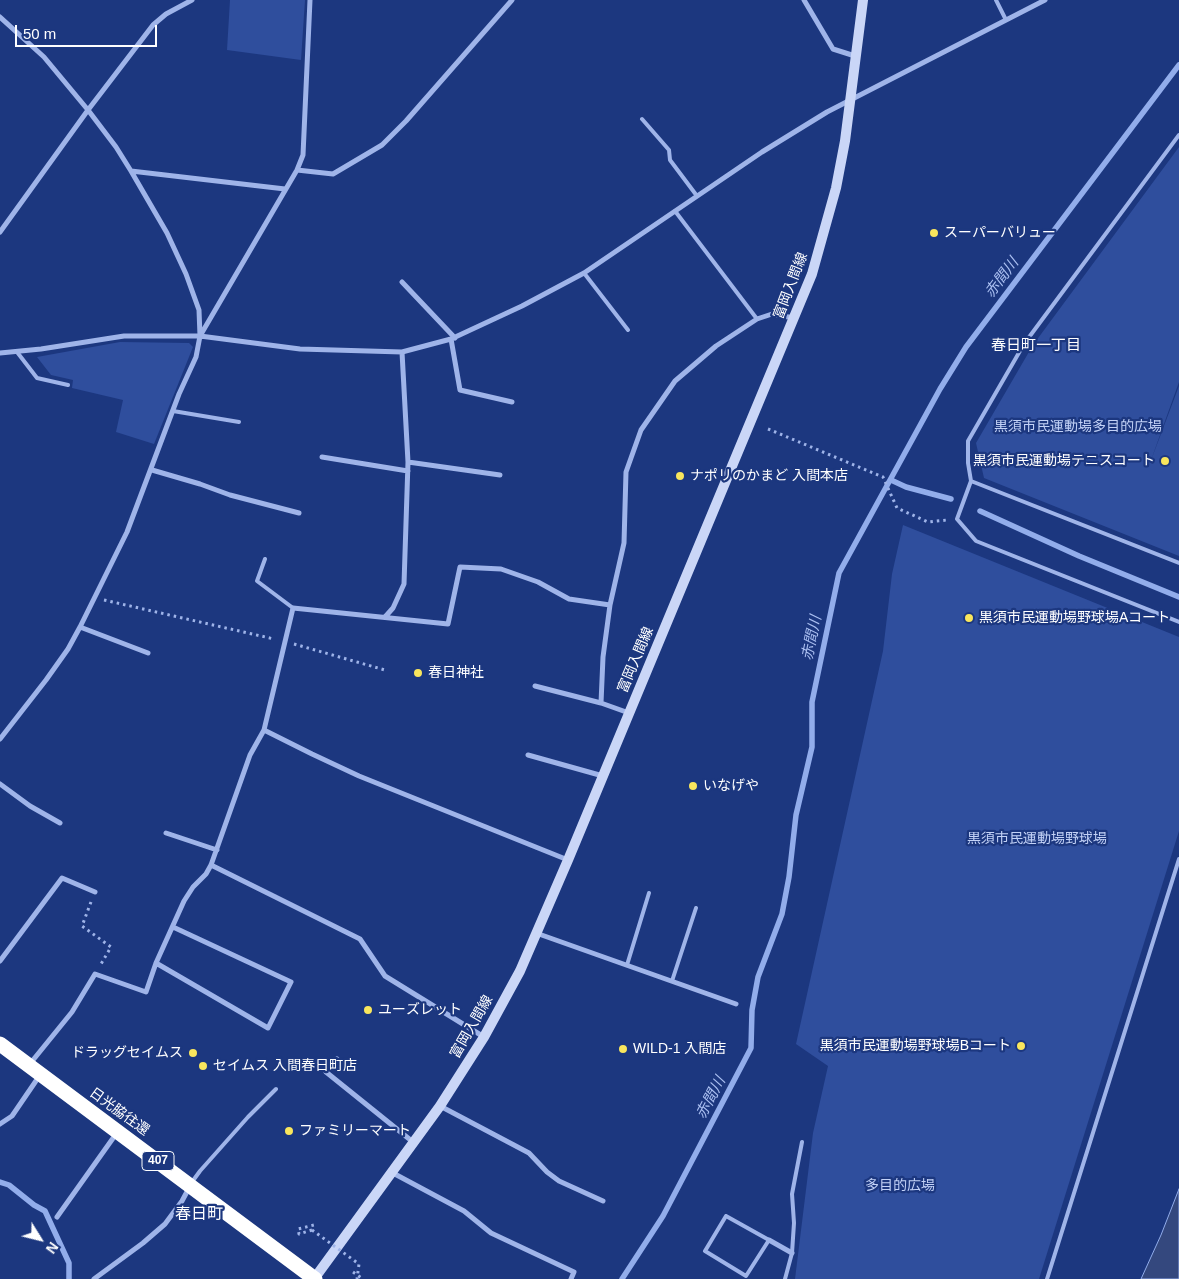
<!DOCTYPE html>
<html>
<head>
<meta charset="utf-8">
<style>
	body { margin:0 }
	#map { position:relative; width:1179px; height:1279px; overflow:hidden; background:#1c377f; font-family:Helvetica,sans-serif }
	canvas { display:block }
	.north { position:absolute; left:15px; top:1214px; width:50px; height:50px; -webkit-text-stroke:4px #1c377f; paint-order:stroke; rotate:126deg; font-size:14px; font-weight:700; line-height:20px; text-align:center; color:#fff }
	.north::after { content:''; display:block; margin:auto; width:18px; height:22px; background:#fff; clip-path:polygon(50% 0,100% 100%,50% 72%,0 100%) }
	.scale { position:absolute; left:15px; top:25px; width:142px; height:22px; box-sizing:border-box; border:2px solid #fff; border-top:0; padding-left:6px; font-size:15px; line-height:18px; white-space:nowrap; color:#fff; -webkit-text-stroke:4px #1c377f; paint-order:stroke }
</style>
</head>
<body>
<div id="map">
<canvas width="1179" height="1279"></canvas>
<div class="north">N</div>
<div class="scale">50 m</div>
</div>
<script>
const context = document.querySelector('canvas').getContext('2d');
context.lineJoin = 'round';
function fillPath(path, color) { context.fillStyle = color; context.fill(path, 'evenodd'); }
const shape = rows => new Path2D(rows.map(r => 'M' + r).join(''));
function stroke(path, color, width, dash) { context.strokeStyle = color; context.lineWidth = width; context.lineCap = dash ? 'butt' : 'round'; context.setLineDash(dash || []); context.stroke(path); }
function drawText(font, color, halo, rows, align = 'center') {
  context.font = font + ' Helvetica,"Noto Sans JP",sans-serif'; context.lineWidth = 4.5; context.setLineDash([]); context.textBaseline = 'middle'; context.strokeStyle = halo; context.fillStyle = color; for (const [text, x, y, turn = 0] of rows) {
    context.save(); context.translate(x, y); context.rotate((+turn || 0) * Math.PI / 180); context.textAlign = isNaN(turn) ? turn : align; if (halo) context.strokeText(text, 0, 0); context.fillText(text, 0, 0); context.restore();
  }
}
fillPath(shape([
	[230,0,305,0,301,60,227,50],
	[1179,147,1179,382,1150,463,1179,386,1179,556,984,478,976,443,1033,345],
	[120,342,189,343,193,347,154,444,116,432,123,400,72,388,73,380,51,375,37,357],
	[903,525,1179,637,1179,831,1039,1279,795,1279,813,1133,828,1066,796,1044,883,651,892,574]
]), '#2f4e9d');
const water = shape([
	[1179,1189,1179,1279,1141,1279,1161,1235,1179,1189]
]);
fillPath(water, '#34487e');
stroke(water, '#92adeb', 1);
stroke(shape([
	[891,480,906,487,951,499],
	[980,511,1079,556,1179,597],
	[0,1182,9,1185,34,1205,45,1211,69,1263,69,1279],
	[622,1279,663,1216,751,1048,752,1010,758,977,782,914,789,877,796,815,812,747,812,702,839,573,940,389,966,347,1179,65]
]), '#92adeb', 5.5);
stroke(shape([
	[768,429,883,477,897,508,928,522,947,520],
	[104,600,274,639],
	[294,644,385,670],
	[91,902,82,926,111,947,101,964],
	[312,1230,299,1234,298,1229,314,1225],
	[353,1272,363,1279]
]), '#9fb4e9', 3, [2.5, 4]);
stroke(shape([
	[996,0,1006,20],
	[642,119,669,150,670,160,697,196],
	[1179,135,1024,344,968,441,968,463,971,481,1179,563],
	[675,211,757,319],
	[584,273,628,330],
	[17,352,37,378,68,385],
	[173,411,239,422],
	[971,481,957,519,976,541,1179,622],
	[265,559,257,581,293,608],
	[627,965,649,893],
	[672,981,696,908],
	[192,1182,200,1171,248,1117,276,1089],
	[726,1216,769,1240,746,1276,705,1251,726,1216],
	[785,1279,792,1253,794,1223,792,1194,802,1142],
	[1047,1279,1179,859]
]), '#9fb4e9', 4);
stroke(shape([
	[804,0,833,49,855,56],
	[0,17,44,57,88,110,116,147,131,171,167,233,186,274,199,310,200,336],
	[297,170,333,174,382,145,406,121,512,0],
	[131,171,285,189],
	[0,232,88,110,153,25,166,14,192,0],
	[402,282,455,338],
	[451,339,460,390,512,402],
	[0,353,41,349,124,336,200,336,300,349,402,352,451,339,522,306,584,273,762,152,827,112,1045,0],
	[322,457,408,471],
	[408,462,500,475],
	[152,470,200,484,230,495,299,513],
	[385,617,393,608,404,584,408,462,402,352],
	[80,627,148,653],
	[535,686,601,703],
	[629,713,601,703,603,657,610,605,624,543,626,472,641,430,675,381,716,346,757,319,772,314,794,318],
	[264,730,312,754,359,776,568,860],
	[0,739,46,680,68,649,80,627,127,532,179,394,196,357,200,336,297,170,303,155,310,0],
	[528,755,603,776],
	[0,784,30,806,60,823],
	[166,833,217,850],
	[211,865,360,939,385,976,484,1037],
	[536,933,736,1004],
	[0,961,62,878,95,892],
	[156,963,268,1028,291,982,173,927],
	[337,1059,326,1072,413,1142],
	[29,1065,72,1012,95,974,146,992,156,963,184,901,193,887,206,874,211,865,250,755,264,730,293,608,448,624,460,567,501,569,538,582,569,599,610,605],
	[440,1106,529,1153,547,1172,559,1181,603,1201],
	[0,1124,12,1116,40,1075],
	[391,1172,464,1211,491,1233,574,1272,571,1279],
	[57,1217,116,1134],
	[769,1240,792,1253],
	[94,1279,143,1243,165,1224,182,1201,189,1188]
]), '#9fb4e9', 5);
stroke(shape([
	[314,1279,440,1106,484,1037,520,971,568,860,812,274,836,188,845,141,863,0]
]), '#cad6f7', 10);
stroke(shape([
	[0,1044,315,1279]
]), '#fff', 15);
stroke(shape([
	[312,1230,359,1264,357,1279]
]), '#9fb4e9', 3, [2.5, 4]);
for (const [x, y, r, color] of [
	[934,233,5,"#f9e65d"],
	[1165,461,5,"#f9e65d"],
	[680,476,5,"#f9e65d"],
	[969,618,5,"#f9e65d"],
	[418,673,5,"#f9e65d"],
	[693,786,5,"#f9e65d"],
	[368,1010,5,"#f9e65d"],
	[1021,1046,5,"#f9e65d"],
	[623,1049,5,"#f9e65d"],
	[193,1053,5,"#f9e65d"],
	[203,1066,5,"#f9e65d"],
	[289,1131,5,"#f9e65d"]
]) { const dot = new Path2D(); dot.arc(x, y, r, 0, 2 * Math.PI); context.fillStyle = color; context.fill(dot); stroke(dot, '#1c377f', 2); }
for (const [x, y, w] of [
	[158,1161,32]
]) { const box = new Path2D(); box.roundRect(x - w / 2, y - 9.5, w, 19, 4); context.fillStyle = '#1c377f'; context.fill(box); stroke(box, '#fff', 1); }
drawText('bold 12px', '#fff', null, [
	["407",158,1161]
]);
drawText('14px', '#fff', '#1c377f', [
	["スーパーバリュー",944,233],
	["黒須市民運動場テニスコート",1155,461,"right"],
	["ナポリのかまど 入間本店",690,476],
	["黒須市民運動場野球場Aコート",979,618],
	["春日神社",428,673],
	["いなげや",703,786],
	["ユーズレット",378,1010],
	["黒須市民運動場野球場Bコート",1011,1046,"right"],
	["WILD-1 入間店",633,1049],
	["ドラッグセイムス",183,1053,"right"],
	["セイムス 入間春日町店",213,1066],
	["ファミリーマート",299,1131]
], 'left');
drawText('14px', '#fff', '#1c377f', [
	["富岡入間線",791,286,-69],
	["富岡入間線",636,660,-67],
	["富岡入間線",472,1027,-60],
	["日光脇往還",119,1112,36]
]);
drawText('14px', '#c3d2f7', '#1c377f', [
	["黒須市民運動場多目的広場",1078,427],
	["黒須市民運動場野球場",1037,839],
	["多目的広場",900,1186]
]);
drawText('italic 15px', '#aabff1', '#1c377f', [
	["赤間川",1002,278,-53],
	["赤間川",812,638,-78],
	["赤間川",711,1098,-62]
]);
drawText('15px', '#fff', '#1c377f', [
	["春日町一丁目",1036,346]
]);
drawText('16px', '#fff', '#1c377f', [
	["春日町",199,1215]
]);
</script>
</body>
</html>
